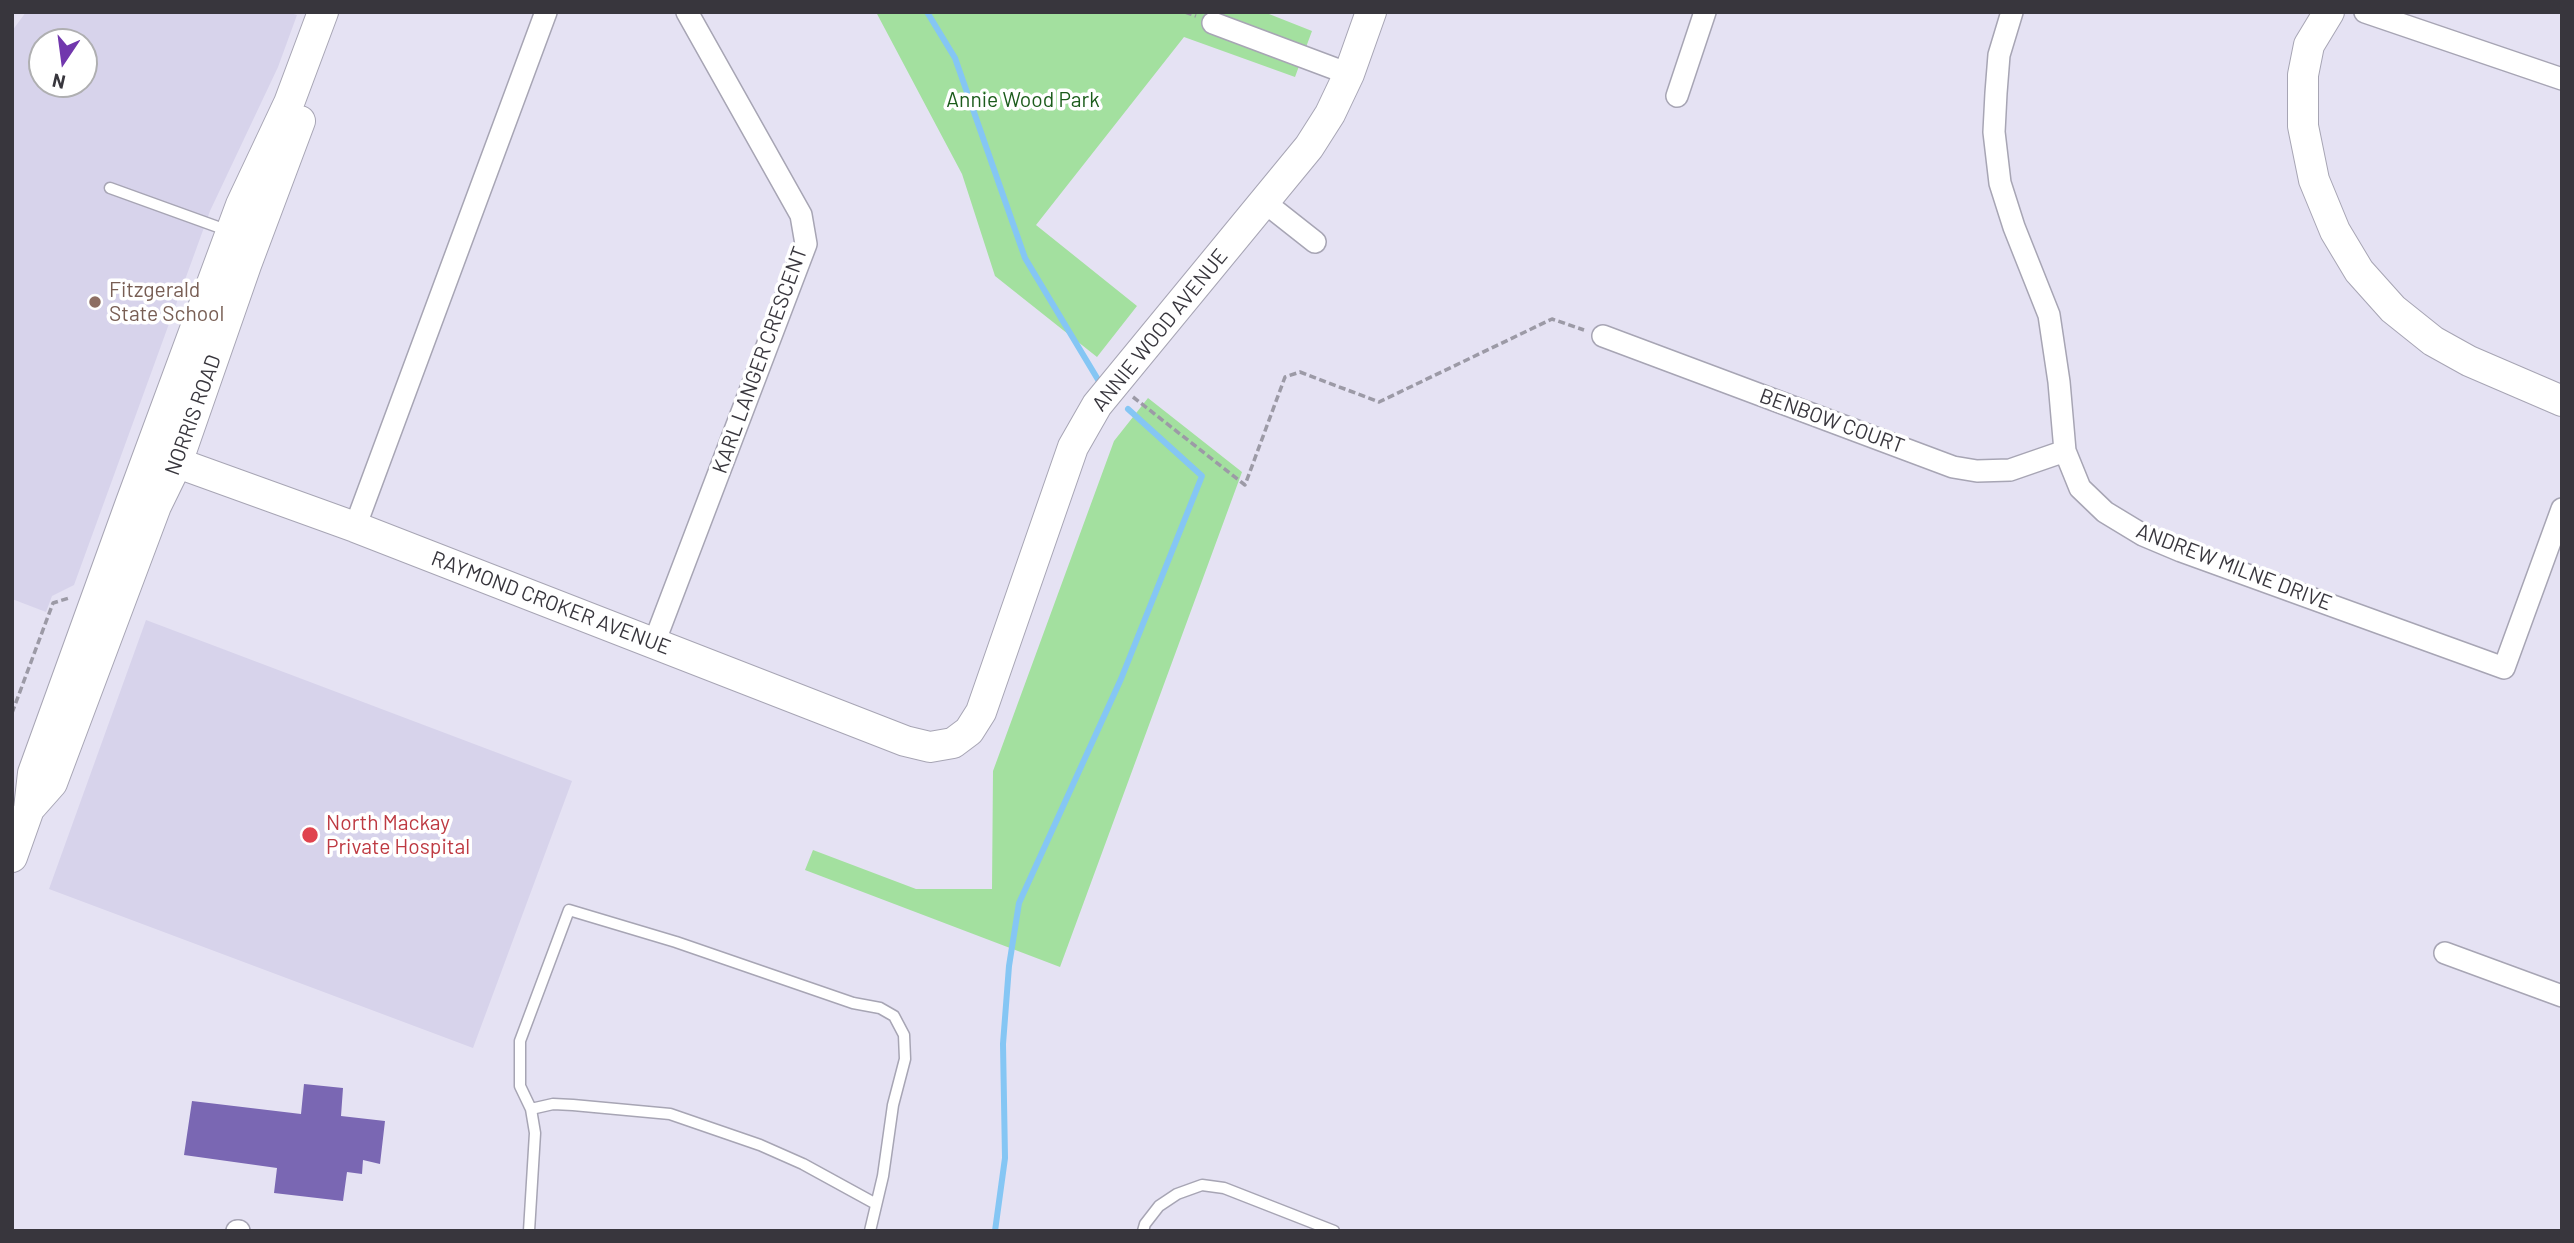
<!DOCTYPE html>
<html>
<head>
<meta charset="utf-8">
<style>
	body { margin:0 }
	#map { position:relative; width:2574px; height:1243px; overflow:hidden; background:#e5e2f3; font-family:Barlow,sans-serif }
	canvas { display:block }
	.frame { position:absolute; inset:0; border:14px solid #38363d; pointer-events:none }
	.north { position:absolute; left:28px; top:28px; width:70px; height:70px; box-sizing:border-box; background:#fff; border:2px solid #afafb1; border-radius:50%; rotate:193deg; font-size:19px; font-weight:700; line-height:28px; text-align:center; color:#38363d }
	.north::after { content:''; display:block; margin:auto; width:24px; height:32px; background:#7137ad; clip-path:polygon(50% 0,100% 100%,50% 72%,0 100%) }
</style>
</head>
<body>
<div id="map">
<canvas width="2574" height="1243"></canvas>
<div class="frame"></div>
<div class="north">N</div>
</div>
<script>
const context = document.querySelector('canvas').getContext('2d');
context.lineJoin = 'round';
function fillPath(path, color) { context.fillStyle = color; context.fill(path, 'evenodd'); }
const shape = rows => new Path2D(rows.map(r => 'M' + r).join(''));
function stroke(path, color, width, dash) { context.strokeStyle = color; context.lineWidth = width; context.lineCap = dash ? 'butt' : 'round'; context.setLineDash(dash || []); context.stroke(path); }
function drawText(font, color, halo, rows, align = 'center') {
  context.font = font + ' Barlow,sans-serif'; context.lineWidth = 7; context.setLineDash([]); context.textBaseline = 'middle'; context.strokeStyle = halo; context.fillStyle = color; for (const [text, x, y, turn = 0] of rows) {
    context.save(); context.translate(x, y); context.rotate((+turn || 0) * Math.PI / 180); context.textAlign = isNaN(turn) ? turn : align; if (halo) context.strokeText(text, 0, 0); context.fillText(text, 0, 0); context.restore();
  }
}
fillPath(shape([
	[26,12,287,12,297,15,278,67,210,211,74,585,52,596,46,612,12,599,12,31],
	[42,42,84,42,84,84,42,84],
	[146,620,572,781,473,1048,49,889]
]), '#d7d3eb');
fillPath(shape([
	[876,12,1264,12,1312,31,1295,77,1184,37,1036,225,1137,306,1097,357,995,276,962,174],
	[1148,398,1242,472,1060,967,805,870,813,850,916,889,992,889,993,771,1114,441]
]), '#a3e09f');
stroke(shape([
	[927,12,955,58,1025,258,1100,383],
	[995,1231,1005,1158,1003,1044,1009,966,1019,903,1121,679,1202,476,1128,409]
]), '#85c6f4', 6);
fillPath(shape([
	[304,1084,343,1088,341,1116,385,1121,380,1164,363,1160,362,1174,347,1172,343,1201,274,1193,277,1168,184,1155,192,1101,301,1114]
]), '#7a67b3');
const lane = shape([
	[110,188,229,231],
	[531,1109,553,1104,573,1105,670,1114,760,1145,803,1164,876,1204],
	[529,1231,535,1133,531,1109,520,1086,520,1041,569,910,676,942,853,1003,880,1008,894,1016,904,1035,905,1059,893,1105,883,1176,870,1231],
	[1143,1231,1145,1224,1159,1206,1177,1194,1202,1185,1224,1188,1334,1231]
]);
const street = shape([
	[2012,12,1999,55,1996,93,1994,132,2000,183,2014,227,2049,315,2059,382,2065,451,2080,488,2105,512,2143,535,2181,551,2504,668,2562,509],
	[2365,12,2562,79],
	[1213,23,1349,74],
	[1677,96,1705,12],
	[1263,201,1315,242],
	[1603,336,1953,467,1977,471,2010,470,2065,451],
	[355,527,546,12],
	[654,643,806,244,801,215,687,12],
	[2445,953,2562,996],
	[237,1231,239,1231]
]);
const secondary = shape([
	[2329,12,2309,45,2303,75,2303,126,2314,180,2335,231,2359,271,2393,309,2433,341,2469,361,2562,401],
	[150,453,355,527,905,741,930,747,953,743,969,731,981,712,1073,447,1097,405,1309,147,1330,114,1349,74,1371,12],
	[29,809,52,783,156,506,177,463,246,265,300,121],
	[12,857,29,809,33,773,130,505,241,205,289,103,323,12]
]);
stroke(lane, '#a7a5b4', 13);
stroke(street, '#a7a5b4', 24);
stroke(secondary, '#a7a5b4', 32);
stroke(shape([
	[1185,12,1196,16],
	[1133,397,1245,485,1285,377,1300,372,1379,402,1552,319,1584,330],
	[12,713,53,603,69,598]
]), '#9c9aa6', 3.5, [7, 3.5]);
stroke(lane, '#fff', 10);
stroke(street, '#fff', 21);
stroke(secondary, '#fff', 30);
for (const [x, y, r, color] of [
	[95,302,7,"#8d6e63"],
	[310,835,9,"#e0444e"]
]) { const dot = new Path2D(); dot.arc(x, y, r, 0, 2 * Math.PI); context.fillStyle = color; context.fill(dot); stroke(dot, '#fff', 2.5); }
drawText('21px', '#1c5c1c', '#fff', [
	["Annie Wood Park",1023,100]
]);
drawText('21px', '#785e54', '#fff', [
	["Fitzgerald",109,290],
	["State School",109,314]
], 'left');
drawText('21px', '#38363d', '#fff', [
	["ANNIE WOOD AVENUE",1160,330,-51],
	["KARL LANGER CRESCENT",760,360,-70],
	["NORRIS ROAD",193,415,-70],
	["BENBOW COURT",1832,421,20],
	["ANDREW MILNE DRIVE",2234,567,21],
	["RAYMOND CROKER AVENUE",551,603,21]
]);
drawText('21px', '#be3a42', '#fff', [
	["North Mackay",326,823],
	["Private Hospital",326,847]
], 'left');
</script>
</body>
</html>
